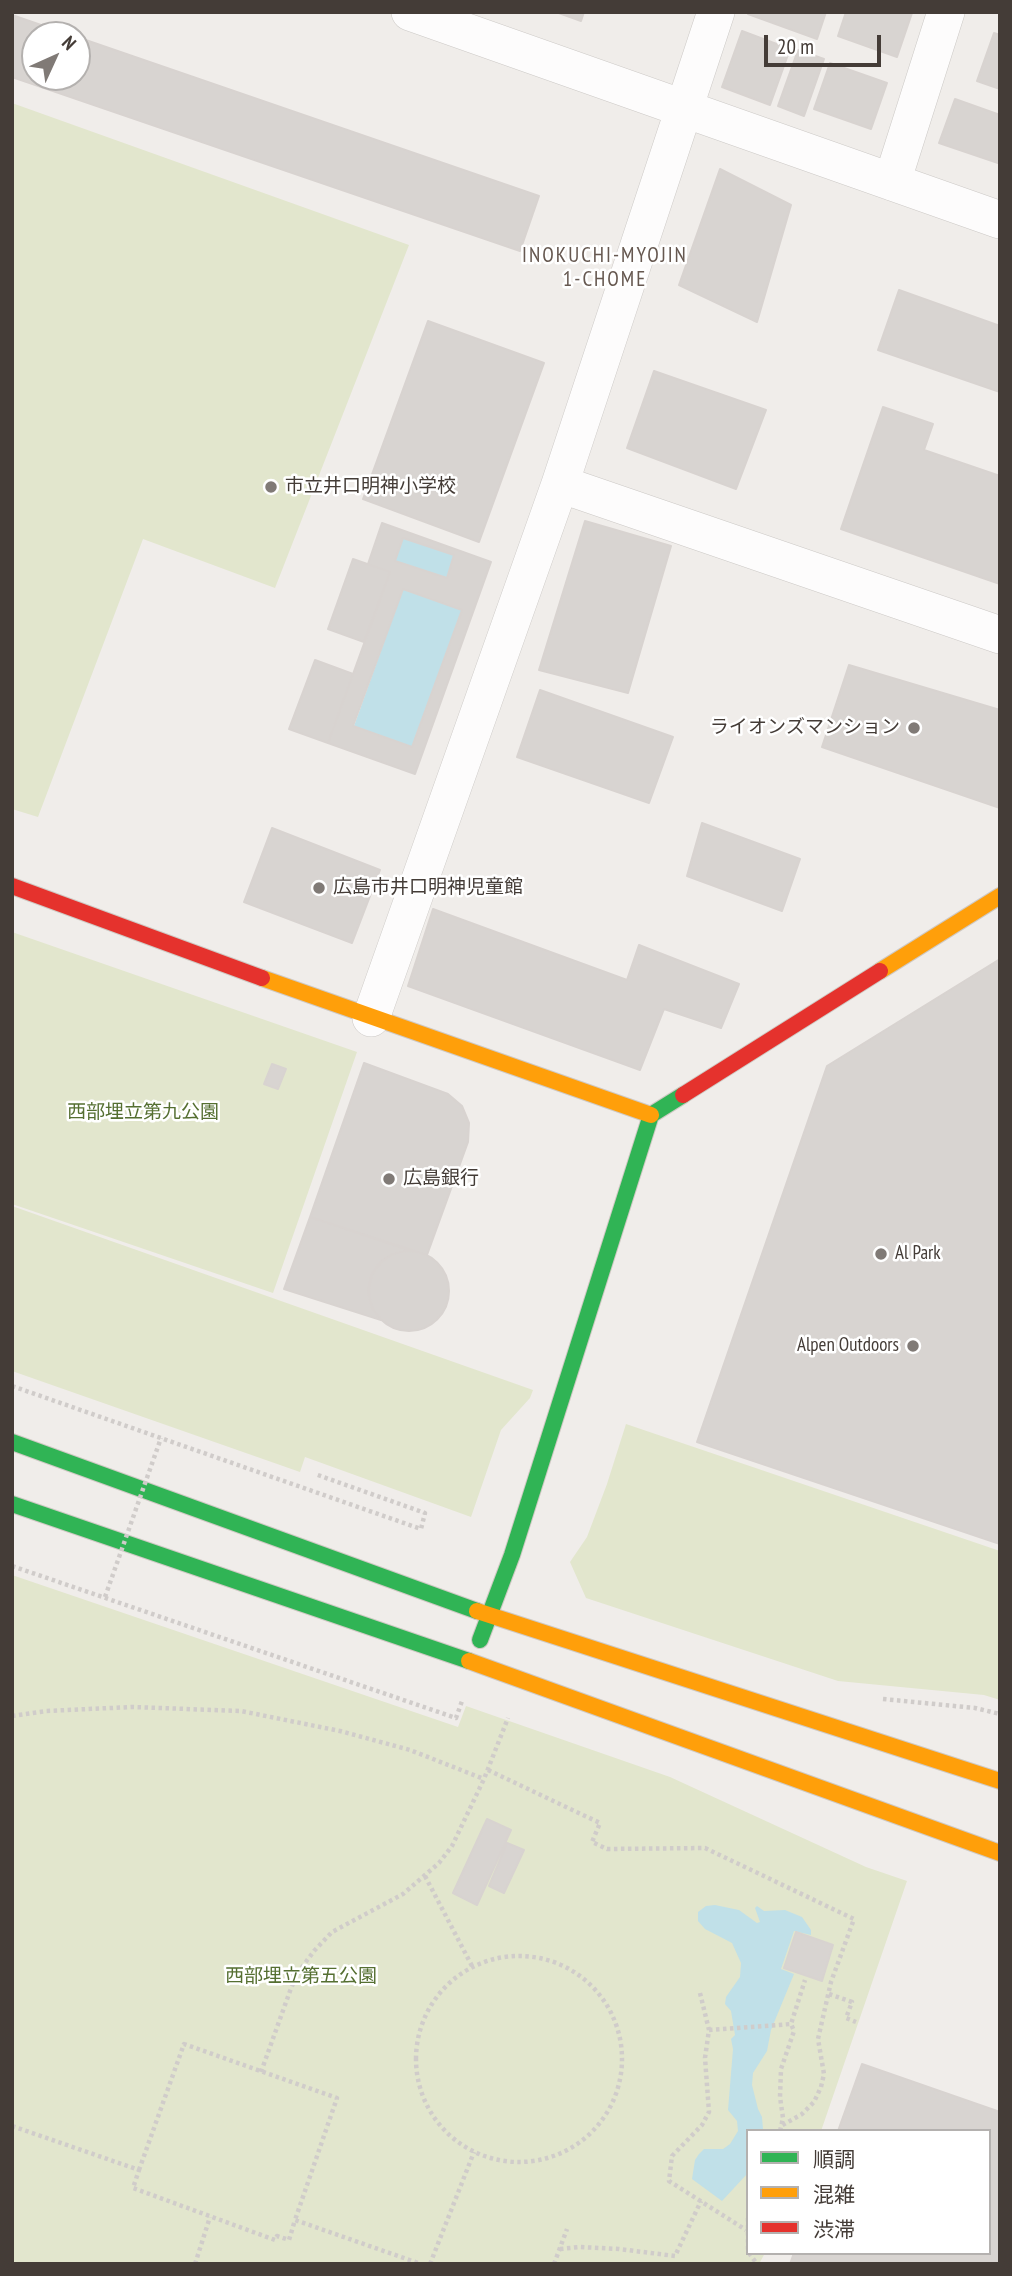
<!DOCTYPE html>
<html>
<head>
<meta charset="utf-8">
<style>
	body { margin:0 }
	#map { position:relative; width:1012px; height:2276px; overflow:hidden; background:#f0edea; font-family:"PT Sans Narrow","Noto Sans JP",sans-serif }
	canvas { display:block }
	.frame { position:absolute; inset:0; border:14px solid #443c37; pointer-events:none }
	.legend { position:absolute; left:746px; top:2129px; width:245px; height:126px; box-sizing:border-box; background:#fff; border:2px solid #b4b1af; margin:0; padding:9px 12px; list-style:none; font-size:21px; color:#443c37 }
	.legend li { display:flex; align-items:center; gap:14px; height:35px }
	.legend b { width:35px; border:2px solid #b4b1af }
	.north { position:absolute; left:21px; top:21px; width:70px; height:70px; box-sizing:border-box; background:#fff; border:2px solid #b4b1af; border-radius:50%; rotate:45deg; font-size:19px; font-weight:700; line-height:28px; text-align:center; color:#443c37 }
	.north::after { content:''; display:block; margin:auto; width:24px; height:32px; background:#807a76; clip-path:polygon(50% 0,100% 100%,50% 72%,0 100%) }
	.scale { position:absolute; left:764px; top:35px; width:117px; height:32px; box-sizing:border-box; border:4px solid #443c37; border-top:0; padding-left:9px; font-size:21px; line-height:24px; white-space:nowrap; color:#443c37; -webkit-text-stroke:5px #fff; paint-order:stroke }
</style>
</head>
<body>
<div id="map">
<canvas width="1012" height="2276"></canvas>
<div class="frame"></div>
<ul class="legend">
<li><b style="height:9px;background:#30b455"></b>順調</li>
<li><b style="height:9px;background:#ff9f0a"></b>混雑</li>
<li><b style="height:9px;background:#e5322d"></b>渋滞</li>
</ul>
<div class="north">N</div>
<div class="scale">20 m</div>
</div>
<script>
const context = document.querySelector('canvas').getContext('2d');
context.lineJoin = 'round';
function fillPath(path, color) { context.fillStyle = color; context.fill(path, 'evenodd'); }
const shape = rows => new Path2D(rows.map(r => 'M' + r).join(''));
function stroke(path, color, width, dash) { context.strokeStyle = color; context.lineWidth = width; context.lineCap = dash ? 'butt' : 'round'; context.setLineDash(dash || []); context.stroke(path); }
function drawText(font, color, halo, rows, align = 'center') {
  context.font = font + ' "PT Sans Narrow","Noto Sans JP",sans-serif'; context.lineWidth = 5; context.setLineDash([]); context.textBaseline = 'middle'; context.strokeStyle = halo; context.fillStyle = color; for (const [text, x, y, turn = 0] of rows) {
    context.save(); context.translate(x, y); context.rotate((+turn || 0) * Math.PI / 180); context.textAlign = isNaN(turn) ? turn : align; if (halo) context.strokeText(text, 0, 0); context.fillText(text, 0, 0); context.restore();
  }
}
fillPath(shape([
	[12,103,409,245,275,588,143,539,38,817,12,809],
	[12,932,357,1052,273,1293,12,1204],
	[12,1206,533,1390,530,1398,501,1430,471,1517,305,1457,300,1472,12,1371],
	[626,1424,1000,1551,1000,1700,984,1695,838,1681,586,1598,570,1562,587,1537,607,1484],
	[12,1575,458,1727,466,1706,670,1777,866,1867,907,1881,821,2131,748,2131,748,2253,765,2253,759,2264,12,2264]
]), '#e2e6cd');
fillPath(shape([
	[403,538,454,555,447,578,395,561],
	[403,589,462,610,412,747,354,726],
	[715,1905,739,1910,757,1923,760,1922,755,1908,757,1906,764,1911,785,1910,802,1917,811,1930,811,1935,794,1931,781,1969,794,1974,771,2030,767,2051,753,2073,752,2085,758,2109,762,2117,763,2129,748,2131,747,2174,722,2201,692,2179,695,2160,699,2154,704,2149,723,2149,730,2144,738,2131,737,2121,728,2110,733,2049,731,2039,735,2035,731,2011,725,2004,726,1997,740,1977,741,1963,732,1943,705,1929,698,1921,698,1912,706,1906]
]), '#c0e0e8');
const building = shape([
	[556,12,584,12,581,21,556,12],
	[749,12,826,12,817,39,748,14,749,12],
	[846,12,912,13,897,57,838,36,846,12],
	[12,15,70,35,35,35,35,77,77,77,77,37,539,196,520,251,12,77,12,15],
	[742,31,790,49,770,105,722,87,742,31],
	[994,33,1000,35,1000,89,977,81,994,33],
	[798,50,824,59,804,116,778,106,798,50],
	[830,63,887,83,871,129,814,109,830,63],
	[955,99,1000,115,1000,157,998,163,939,143,955,99],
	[720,169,791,205,757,322,679,285,720,169],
	[899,290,1000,326,1000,392,878,350,899,290],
	[428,321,544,363,479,542,363,499,428,321],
	[654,371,766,410,736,489,627,448,654,371],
	[883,407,933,424,924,450,1000,476,1000,584,841,529,883,407],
	[585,521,671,546,628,693,539,670,585,521],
	[382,523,491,562,415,774,328,743,390,572,368,564,382,523],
	[403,538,454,555,447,578,395,561,403,538],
	[403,589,462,610,412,747,353,726,403,589],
	[353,559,390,572,364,642,328,629,353,559],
	[315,660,353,674,328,743,289,729,315,660],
	[849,665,1000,710,1000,808,822,747,849,665],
	[540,690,673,737,649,803,517,757,540,690],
	[702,823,800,859,782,911,687,876,702,823],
	[272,828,380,870,352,943,244,902,272,828],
	[433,909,627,980,639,945,739,984,721,1028,664,1009,640,1070,408,986,433,909],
	[1000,959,1000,1544,697,1442,827,1066,1000,959],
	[364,1063,448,1094,462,1106,469,1123,468,1142,427,1255,310,1217,364,1063],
	[272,1064,286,1069,278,1089,264,1084,272,1064],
	[310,1217,408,1250,392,1254,380,1262,371,1276,368,1291,372,1308,381,1320,284,1289,310,1217],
	'369 1291a40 40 0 1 1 80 0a40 40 0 1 1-80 0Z',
	[487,1819,511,1830,477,1905,453,1893,487,1819],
	[507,1843,524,1850,504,1893,489,1886,507,1843],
	[796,1932,833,1945,822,1981,784,1968,796,1932],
	[862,2064,1000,2112,1000,2264,790,2264,794,2253,989,2253,989,2131,838,2131,862,2064]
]);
fillPath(building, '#d8d4d1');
stroke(building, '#d8d3d0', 2);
const street = shape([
	[410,12,1000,220],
	[892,182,946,12],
	[560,484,1000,635],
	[371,1018,560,484,716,12]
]);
const fast = shape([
	[12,1442,477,1611],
	[12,1504,469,1661],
	[480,1640,512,1555,651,1115,683,1095]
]);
const slow = shape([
	[880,971,1000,896],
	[262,978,651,1115],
	[477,1611,1000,1781],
	[469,1661,1000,1853]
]);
const jam = shape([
	[12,886,262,978],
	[683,1095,880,971]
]);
stroke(street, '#ccc9c6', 38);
stroke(fast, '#cfc9c3', 18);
stroke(slow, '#cfc9c3', 18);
stroke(jam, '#cfc9c3', 18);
stroke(shape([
	[12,1386,421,1529,425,1513,315,1474],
	[12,1566,456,1718,462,1701],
	[883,1699,975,1708,1000,1714],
	[12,1716,46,1711,132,1707,241,1711,340,1731,410,1750,484,1779],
	[488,1770,600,1823,592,1842,607,1849,705,1848,854,1919,831,1982,818,2039,824,2074,821,2087,814,2102,802,2114,781,2126],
	[425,1876,472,1966],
	'416 2059a103 103 0 1 1 206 0a103 103 0 1 1-206 0Z',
	[700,1993,709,2030,705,2058,709,2112,702,2125,672,2156,669,2181,746,2230],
	[829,1994,852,2002,846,2018,856,2022],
	[709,2030,791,2024,805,1980],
	[261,2072,290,1991,297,1974,314,1951,332,1932,403,1894,439,1863,452,1846,484,1779,508,1718],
	[12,2126,139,2170,133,2188,275,2240,277,2236,289,2240,295,2220,421,2264],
	[780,2131,783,2118,780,2097,781,2069,794,2031,791,2024],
	[139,2170,184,2044,337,2098,295,2220],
	[748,2218,748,2251],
	[560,2249,580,2247,619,2249,675,2256,701,2201],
	[749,2253,757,2264],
	[195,2264,210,2217],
	[430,2264,474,2152],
	[554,2264,567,2229]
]), '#d0ccca', 4.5, [3.5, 3.5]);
stroke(street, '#fdfcfc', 37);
stroke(fast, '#30b455', 16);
stroke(slow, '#ff9f0a', 16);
stroke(jam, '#e5322d', 16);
stroke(shape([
	[105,1597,161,1438]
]), '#d0ccca', 4.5, [3.5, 3.5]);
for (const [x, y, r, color] of [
	[271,487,7,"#807a76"],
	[914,728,7,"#807a76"],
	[319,888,7,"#807a76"],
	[389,1179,7,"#807a76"],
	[881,1254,7,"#807a76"],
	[913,1346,7,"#807a76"]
]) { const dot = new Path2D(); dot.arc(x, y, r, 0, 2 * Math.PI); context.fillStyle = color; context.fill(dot); stroke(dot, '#fff', 2.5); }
drawText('19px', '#443c37', '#fff', [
	["市立井口明神小学校",285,487],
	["ライオンズマンション",900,728,"right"],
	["広島市井口明神児童館",333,888],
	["広島銀行",403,1179],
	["Al Park",895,1254],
	["Alpen Outdoors",899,1346,"right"]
], 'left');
drawText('19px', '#556f31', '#fff', [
	["西部埋立第九公園",143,1113],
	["西部埋立第五公園",301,1977]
]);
context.letterSpacing = '2px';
drawText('21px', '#665850', '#fff', [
	["INOKUCHI-MYOJIN",605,256],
	["1-CHOME",605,280]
]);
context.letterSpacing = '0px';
</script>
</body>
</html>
